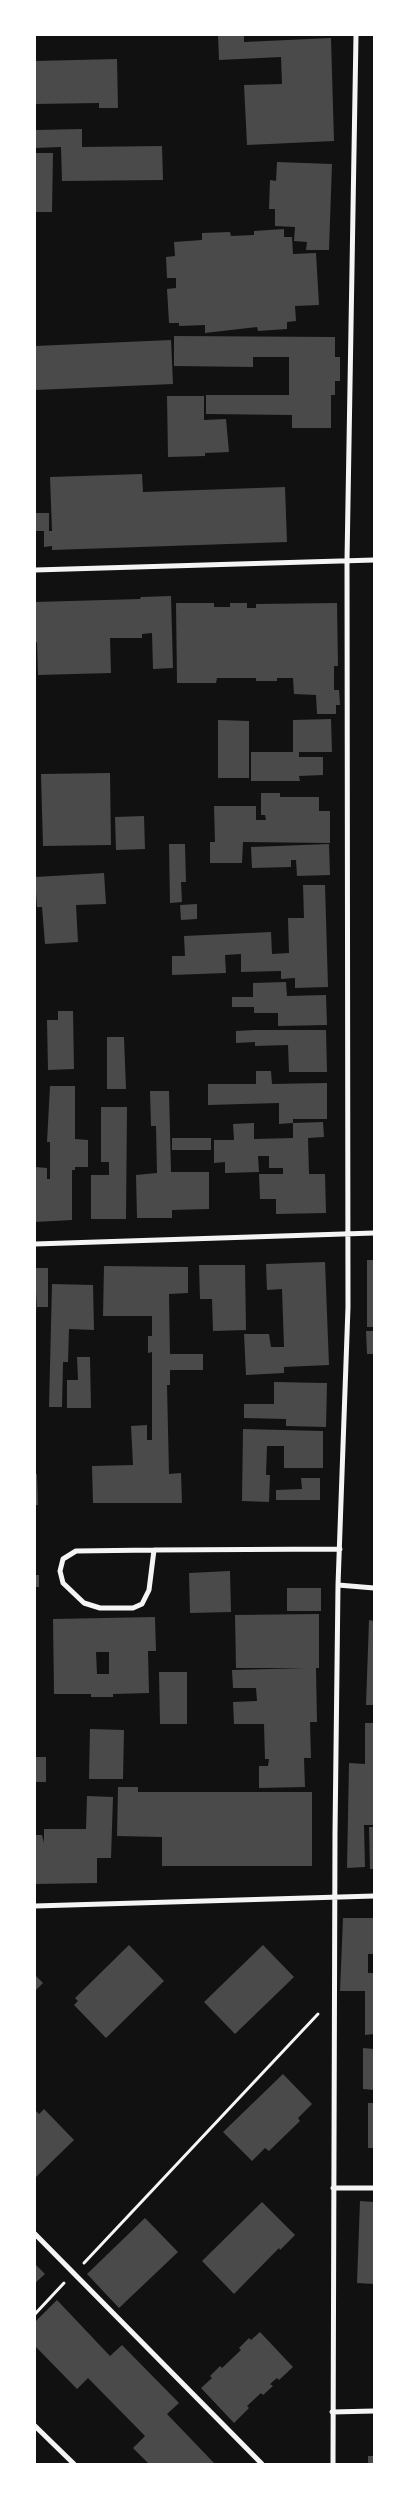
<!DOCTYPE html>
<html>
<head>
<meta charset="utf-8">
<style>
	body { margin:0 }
	#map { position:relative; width:409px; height:2499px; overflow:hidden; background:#111; font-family:Helvetica,sans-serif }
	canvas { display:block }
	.frame { position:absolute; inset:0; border:36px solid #fff; pointer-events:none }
</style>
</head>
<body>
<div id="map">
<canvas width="409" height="2499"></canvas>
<div class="frame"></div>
</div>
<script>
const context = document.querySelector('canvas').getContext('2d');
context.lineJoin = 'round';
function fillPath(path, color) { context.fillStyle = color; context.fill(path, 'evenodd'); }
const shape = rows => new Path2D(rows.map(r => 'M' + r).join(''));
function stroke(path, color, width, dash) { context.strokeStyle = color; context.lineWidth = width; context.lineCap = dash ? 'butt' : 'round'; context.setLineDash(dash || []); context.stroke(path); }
fillPath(shape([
	[218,35,244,35,244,42,331,38,334,141,247,145,244,85,282,84,281,57,219,60],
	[117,59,118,108,99,108,99,103,35,104,35,61],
	[82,129,82,147,162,146,163,180,62,181,61,147,35,148,35,130],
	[35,153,53,153,52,212,35,212],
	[277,162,332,164,329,250,306,250,307,242,294,241,295,227,275,226,275,209,269,209,270,180,276,181],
	[284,229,284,237,292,237,293,254,316,253,319,305,295,306,296,321,287,322,287,329,258,331,257,327,205,333,205,325,179,326,179,323,169,323,167,289,176,288,176,278,167,278,166,257,175,256,174,242,202,240,202,233,230,232,231,236,254,235,254,231],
	[174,336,335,337,335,357,340,357,340,381,335,381,335,395,331,395,331,428,292,428,292,415,206,414,206,395,289,395,289,357,253,357,253,367,174,366],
	[171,340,173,384,35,390,35,346],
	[167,396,204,396,204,420,226,419,229,452,205,453,205,456,168,457],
	[142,474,143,492,285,487,287,542,52,550,52,546,44,547,44,531,35,531,35,513,49,513,49,531,52,531,50,477],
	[171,596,173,668,153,669,152,633,142,634,142,638,110,638,111,673,38,675,37,642,35,643,35,602,140,599,141,597],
	[176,603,214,603,214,607,230,607,230,603,247,603,247,608,256,608,256,604,337,603,338,666,334,666,334,690,339,690,340,705,336,705,336,714,317,714,316,695,294,694,293,678,277,678,277,681,256,681,256,678,217,678,216,683,177,683],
	[331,719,332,752,299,752,299,757,323,757,323,775,299,776,300,781,251,781,251,752,293,752,293,720],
	[218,720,249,721,249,778,218,778],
	[110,773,111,845,43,846,41,774],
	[261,793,280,793,280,797,319,797,319,811,330,811,330,843,243,842,242,863,210,863,210,842,215,842,214,806,256,806,256,820,266,820,265,815,261,815],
	[144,816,145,849,116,850,115,817],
	[169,844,185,844,186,882,181,882,182,902,170,903],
	[329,844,330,875,297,876,296,860,291,860,291,867,252,868,251,847],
	[104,873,106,904,76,905,78,942,45,944,42,907,37,907,35,877],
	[303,885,325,885,328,987,295,988,295,978,281,979,281,971,241,972,241,954,225,955,226,973,172,975,172,956,185,956,184,936,271,932,272,954,289,953,288,918,304,918],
	[197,904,197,919,181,920,180,905],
	[286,982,287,996,326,995,327,1025,278,1026,278,1013,254,1013,254,1007,232,1007,232,997,253,997,253,983],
	[58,1011,73,1011,74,1069,48,1070,47,1020,58,1020],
	[255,1030,326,1030,327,1072,289,1072,288,1045,255,1046,255,1042,236,1043,236,1031],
	[107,1037,124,1037,126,1089,107,1089],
	[256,1071,271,1071,272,1084,327,1083,327,1119,293,1119,293,1123,279,1124,279,1103,208,1105,208,1084,256,1084],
	[50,1086,75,1086,75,1139,88,1140,88,1167,75,1167,75,1170,72,1170,72,1220,35,1222,35,1167,47,1168,47,1179,50,1179,50,1142,47,1142],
	[150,1091,169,1091,171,1172,209,1172,209,1209,172,1210,172,1218,137,1218,136,1175,157,1173,156,1126,151,1126],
	[101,1107,127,1107,126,1219,91,1219,91,1175,109,1175,109,1162,101,1162],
	[323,1122,324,1137,308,1138,309,1174,325,1174,326,1213,276,1214,276,1199,260,1199,259,1174,283,1174,283,1168,269,1168,269,1156,258,1156,259,1172,225,1173,225,1162,214,1163,214,1140,234,1140,233,1124,254,1123,254,1139,293,1138,293,1123],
	[172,1138,211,1138,211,1150,172,1150],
	[367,1260,374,1260,374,1327,367,1327],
	[325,1262,329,1365,284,1367,284,1373,246,1375,244,1334,269,1334,271,1347,284,1347,282,1289,267,1290,266,1264],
	[199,1265,245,1265,246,1330,213,1331,212,1299,200,1299],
	[104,1266,188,1267,188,1293,169,1294,170,1354,203,1354,203,1370,170,1370,170,1385,167,1385,169,1474,181,1473,182,1503,93,1503,92,1466,133,1465,131,1426,147,1425,147,1440,152,1440,152,1352,148,1353,148,1336,152,1336,152,1316,103,1316],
	[35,1268,48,1268,48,1307,37,1307,37,1314],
	[52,1284,93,1285,94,1330,69,1329,68,1362,63,1362,62,1407,49,1407],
	[366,1331,374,1331,374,1354,367,1354],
	[77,1357,90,1357,91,1408,67,1408,67,1380,78,1380],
	[274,1382,327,1383,326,1427,286,1426,286,1419,244,1418,244,1404,274,1404],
	[243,1429,323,1431,323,1468,284,1468,284,1446,267,1446,266,1475,270,1475,269,1502,242,1501],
	[35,1474,37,1474,38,1505,35,1505],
	[301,1478,320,1478,320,1500,276,1500,276,1490,302,1489],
	[230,1571,231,1612,190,1613,189,1573],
	[35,1575,39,1575,39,1587,35,1587],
	[287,1588,321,1588,321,1611,287,1611],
	[319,1614,319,1668,316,1668,317,1722,310,1722,311,1758,304,1758,305,1787,259,1788,259,1766,268,1766,269,1759,265,1759,264,1724,234,1724,233,1702,257,1701,256,1688,233,1688,232,1670,306,1668,236,1668,235,1615],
	[155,1617,156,1651,148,1651,149,1693,113,1694,113,1697,91,1697,91,1694,54,1694,53,1619],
	[96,1652,109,1652,109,1674,97,1674],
	[369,1620,374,1621,374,1705,366,1705],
	[159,1672,187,1672,187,1724,160,1724],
	[365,1723,374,1723,374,1825,364,1825,365,1867,347,1868,349,1763,365,1764],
	[90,1729,124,1730,123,1779,89,1779],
	[35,1757,46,1757,46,1782,35,1782],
	[118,1787,138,1787,138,1792,312,1792,312,1866,162,1866,162,1837,117,1836],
	[87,1796,113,1797,111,1858,97,1858,97,1883,35,1884,35,1835,42,1835,44,1843,44,1829,86,1829],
	[369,1827,374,1827,374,1869,370,1869],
	[343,1918,374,1918,374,1954,368,1954,368,1973,373,1973,374,2034,365,2035,365,1991,340,1991],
	[129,1945,164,1981,106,2038,74,2005,78,2001,75,1998],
	[263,1945,294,1977,235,2034,204,2002],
	[35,1975,43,1983,35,1991],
	[363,2048,374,2049,374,2090,363,2089],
	[283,2074,312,2104,298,2118,300,2121,269,2151,265,2148,252,2161,223,2132],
	[368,2103,374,2103,374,2148,368,2148],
	[44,2109,74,2140,35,2178,35,2110,39,2114],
	[360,2201,374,2202,374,2284,357,2283],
	[262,2202,295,2235,280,2250,279,2248,234,2294,202,2261],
	[145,2218,178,2252,119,2308,87,2274],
	[35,2264,45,2274,35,2283],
	[57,2300,110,2356,122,2345,179,2403,167,2414,215,2464,149,2464,133,2448,145,2436,88,2378,77,2389,35,2346,35,2322],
	[260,2332,293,2367,279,2380,277,2378,270,2384,273,2386,263,2395,261,2393,247,2406,249,2408,234,2423,201,2388,212,2378,210,2376,220,2366,222,2368,241,2350,239,2348,249,2338,251,2340],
	[368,2456,374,2456,374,2464,368,2464]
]), '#4a4a4a');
stroke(shape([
	[84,2263,318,2014],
	[35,2314,64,2283]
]), '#f5f5f5', 3);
stroke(shape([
	[35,570,374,560],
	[35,1244,374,1233],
	[154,1550,149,1590,142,1604,133,1608,100,1608,84,1603,63,1583,60,1571,63,1559,76,1551,154,1550,340,1549],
	[338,1585,374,1588],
	[35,1906,374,1896],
	[333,2188,374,2188],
	[35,2234,262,2464],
	[332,2412,374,2411],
	[35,2426,74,2464],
	[333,2464,335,1833,338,1585,348,1307,347,560,356,35]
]), '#f5f5f5', 5);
</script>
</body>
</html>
